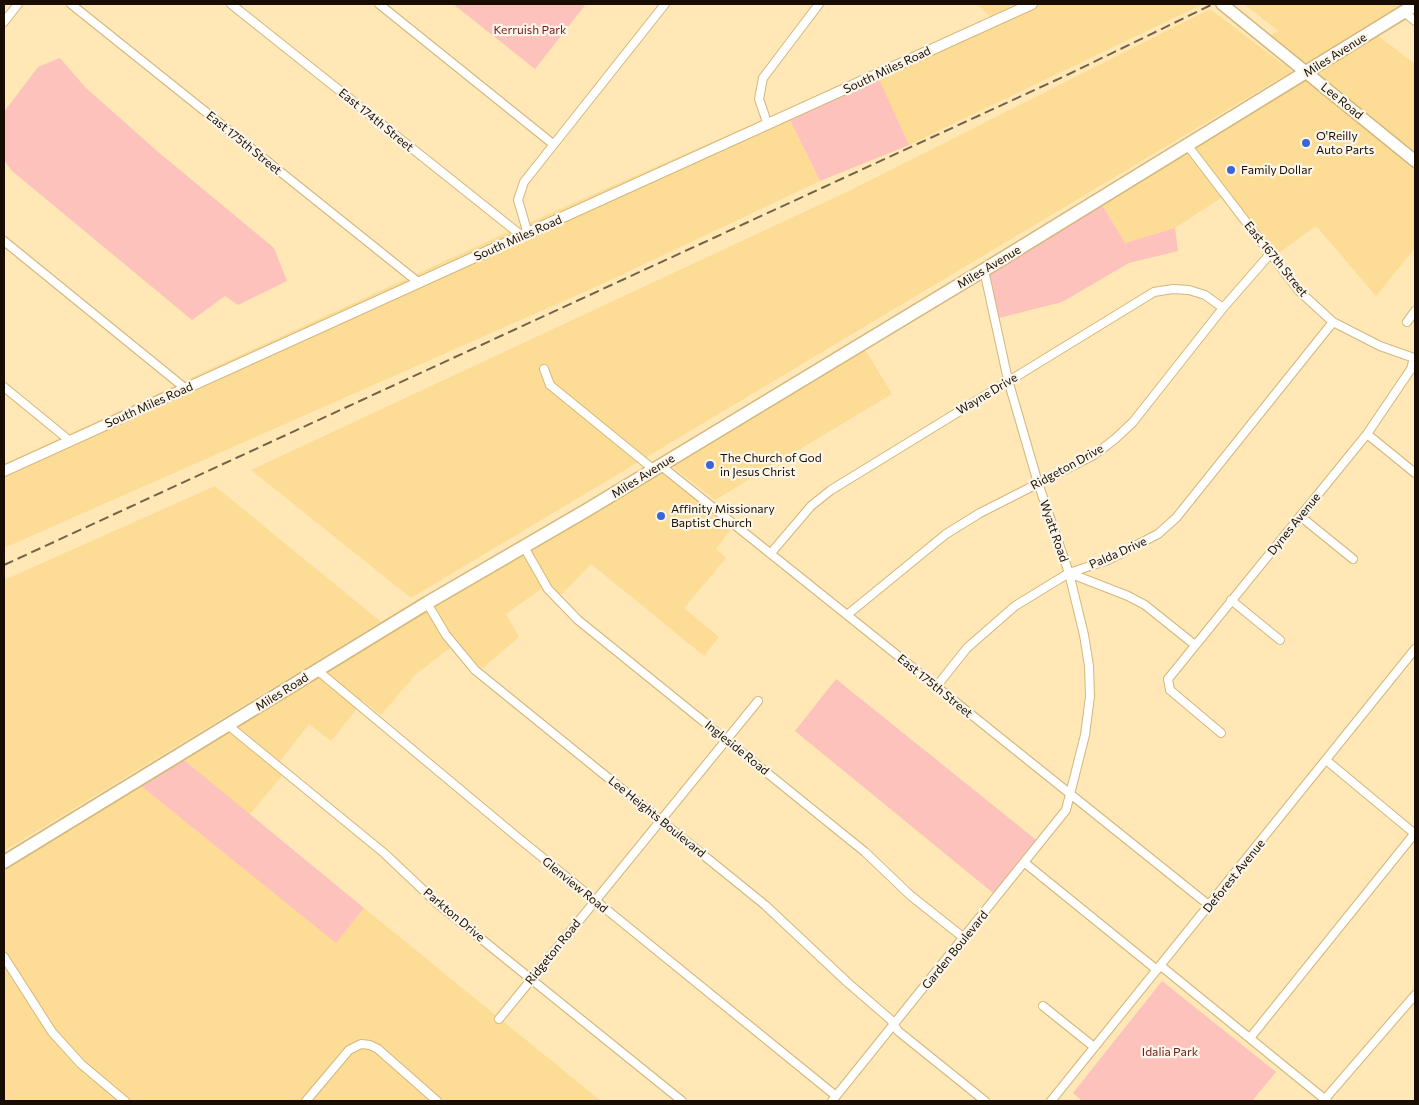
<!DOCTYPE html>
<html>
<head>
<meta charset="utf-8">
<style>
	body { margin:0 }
	#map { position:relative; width:1419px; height:1105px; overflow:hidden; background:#ffe7b6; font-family:Commissioner,sans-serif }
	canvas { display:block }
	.frame { position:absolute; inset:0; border:5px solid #180d00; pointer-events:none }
</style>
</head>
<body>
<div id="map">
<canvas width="1419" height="1105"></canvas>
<div class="frame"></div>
</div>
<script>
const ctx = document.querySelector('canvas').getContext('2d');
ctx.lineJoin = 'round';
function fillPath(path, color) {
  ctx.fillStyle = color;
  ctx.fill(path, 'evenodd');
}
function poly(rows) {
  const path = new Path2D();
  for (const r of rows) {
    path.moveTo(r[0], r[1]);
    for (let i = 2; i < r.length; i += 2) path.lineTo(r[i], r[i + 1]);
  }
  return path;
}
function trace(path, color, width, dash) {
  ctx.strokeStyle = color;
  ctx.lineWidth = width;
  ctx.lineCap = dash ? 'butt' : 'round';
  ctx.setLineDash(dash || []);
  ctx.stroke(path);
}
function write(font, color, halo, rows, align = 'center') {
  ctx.font = font + ' Commissioner,sans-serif';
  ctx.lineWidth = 4.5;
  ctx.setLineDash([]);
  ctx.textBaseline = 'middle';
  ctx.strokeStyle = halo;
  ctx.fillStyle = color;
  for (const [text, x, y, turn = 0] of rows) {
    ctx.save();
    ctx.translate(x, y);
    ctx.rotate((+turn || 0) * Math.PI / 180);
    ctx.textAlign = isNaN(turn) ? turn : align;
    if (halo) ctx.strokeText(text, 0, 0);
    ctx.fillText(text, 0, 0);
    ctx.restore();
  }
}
fillPath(poly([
	[978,4,1203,4,909,145,874,71,991,18],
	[1244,4,1406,4,1372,31,1415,64,1415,248,1376,296,1316,226,1269,260,1221,198,1175,228,1125,243,1099,200,1306,73,1265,39,1278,31],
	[1210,9,1292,71,411,598,251,470,851,190],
	[785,110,820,181,600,285,4,548,4,461,6,463,519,227],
	[863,346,892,394,715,500,670,465],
	[660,465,735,524,716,549,726,558,684,608,719,637,704,656,591,564,554,602,541,589,506,614,519,637,483,668,450,648,415,675,381,715,363,701,331,741,309,724,277,765,285,772,249,815,179,756],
	[215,486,381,622,4,851,4,580],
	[136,782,336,942,364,908,601,1101,4,1101,4,862]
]), '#fddc95');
fillPath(poly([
	[453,4,586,4,535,69],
	[60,58,85,87,157,151,274,248,287,281,238,305,225,296,192,320,12,171,4,160,4,112,38,67],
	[877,75,909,145,820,181,788,116],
	[1099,200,1125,243,1175,228,1178,251,1129,263,1062,302,995,319,984,270],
	[836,679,1040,843,998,897,795,731],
	[179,756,364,908,336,943,136,782],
	[1162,981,1276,1072,1252,1101,1082,1101,1073,1093]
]), '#fec2bc');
const minor = poly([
	[71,4,418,282],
	[231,4,522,236],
	[379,4,553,144],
	[1404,12,1415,21],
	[4,22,18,4],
	[768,125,759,99,763,78,819,4],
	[1188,146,1299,291,1333,322,1380,346,1414,358,1411,369,1367,434,1168,679,1170,690,1221,733],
	[528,234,518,200,524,182,665,4],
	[4,241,186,389],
	[1407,322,1415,311],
	[544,369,550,385,653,469],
	[4,387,70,441],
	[1367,434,1415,473],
	[660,465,1210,906],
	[1300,516,1353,559],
	[524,547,548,589,578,620,865,852,910,895,964,938],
	[771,553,811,506,831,490,1154,292,1173,289,1189,290,1205,295,1223,308],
	[1069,573,1128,596,1145,605,1195,645],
	[1231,600,1280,640],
	[427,603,446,635,475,670,765,905,847,982,891,1020,898,1031,985,1101],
	[847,615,946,534,980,513,1094,455,1115,439,1133,422,1223,308,1270,254],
	[317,670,516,836,836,1096],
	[936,687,967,648,1015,606,1069,573,1108,560,1158,534,1176,518,1333,322],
	[229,726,384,853,438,904,682,1101],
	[1326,760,1415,834],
	[1025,863,1157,970],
	[4,957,52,1032,81,1064,125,1101],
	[1161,966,1327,1101],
	[1043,1006,1094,1047],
	[499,1019,758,701],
	[1250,1038,1415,833],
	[1325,1099,1415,995],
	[306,1101,349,1050,361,1044,370,1045,378,1049,437,1101],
	[832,1101,1066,810,1085,735,1090,696,1089,666,1084,635,1069,573,1038,483,1008,380,984,270],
	[1051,1101,1415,649]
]);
const tertiary = poly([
	[4,471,1032,4]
]);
const secondary = poly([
	[1222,4,1415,161]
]);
const primary = poly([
	[4,862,427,603,587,510,984,270,1415,5]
]);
trace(minor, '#d4b77a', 10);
trace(tertiary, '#d4b77a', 12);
trace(secondary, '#d4b77a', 14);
trace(primary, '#d4b77a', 15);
trace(minor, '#fff', 8);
trace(tertiary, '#fff', 10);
trace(secondary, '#fff', 11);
trace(primary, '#fff', 12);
trace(poly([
	[4,565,1067,75,1213,4]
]), '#736348', 2, [10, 5]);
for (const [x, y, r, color] of [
	[1306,143,5,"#3b65d6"],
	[1231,170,5,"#3b65d6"],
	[710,465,5,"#3b65d6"],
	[661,516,5,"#3b65d6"]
]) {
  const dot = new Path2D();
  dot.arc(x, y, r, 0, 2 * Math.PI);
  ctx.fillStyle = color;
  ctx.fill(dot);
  trace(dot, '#fcf6ea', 2);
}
write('12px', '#70191a', '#fcf6ea', [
	["Kerruish Park",530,30],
	["Idalia Park",1170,1052]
]);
write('12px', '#180d00', '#fcf6ea', [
	["Miles Avenue",1335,55,-32],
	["South Miles Road",887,70,-25],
	["Lee Road",1342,101,39],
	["East 174th Street",376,120,39],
	["East 175th Street",244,143,39],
	["South Miles Road",518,238,-24],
	["East 167th Street",1276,259,51],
	["Miles Avenue",989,267,-31],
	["Wayne Drive",987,394,-31],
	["South Miles Road",149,405,-24],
	["Ridgeton Drive",1067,467,-29],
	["Miles Avenue",643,476,-32],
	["Dynes Avenue",1294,524,-51],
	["Wyatt Road",1054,531,71],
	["Palda Drive",1118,553,-24],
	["East 175th Street",935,686,39],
	["Miles Road",282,692,-32],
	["Ingleside Road",737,748,39],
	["Lee Heights Boulevard",657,817,39],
	["Deforest Avenue",1234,876,-51],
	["Glenview Road",575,885,39],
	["Parkton Drive",454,915,40],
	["Garden Boulevard",955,950,-51],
	["Ridgeton Road",553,952,-51]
]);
write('12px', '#180d00', '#fcf6ea', [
	["O'Reilly",1316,136],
	["Auto Parts",1316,150],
	["Family Dollar",1241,170],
	["The Church of God",720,458],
	["in Jesus Christ",720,472],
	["Affinity Missionary",671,509],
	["Baptist Church",671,523]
], 'left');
</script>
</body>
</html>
